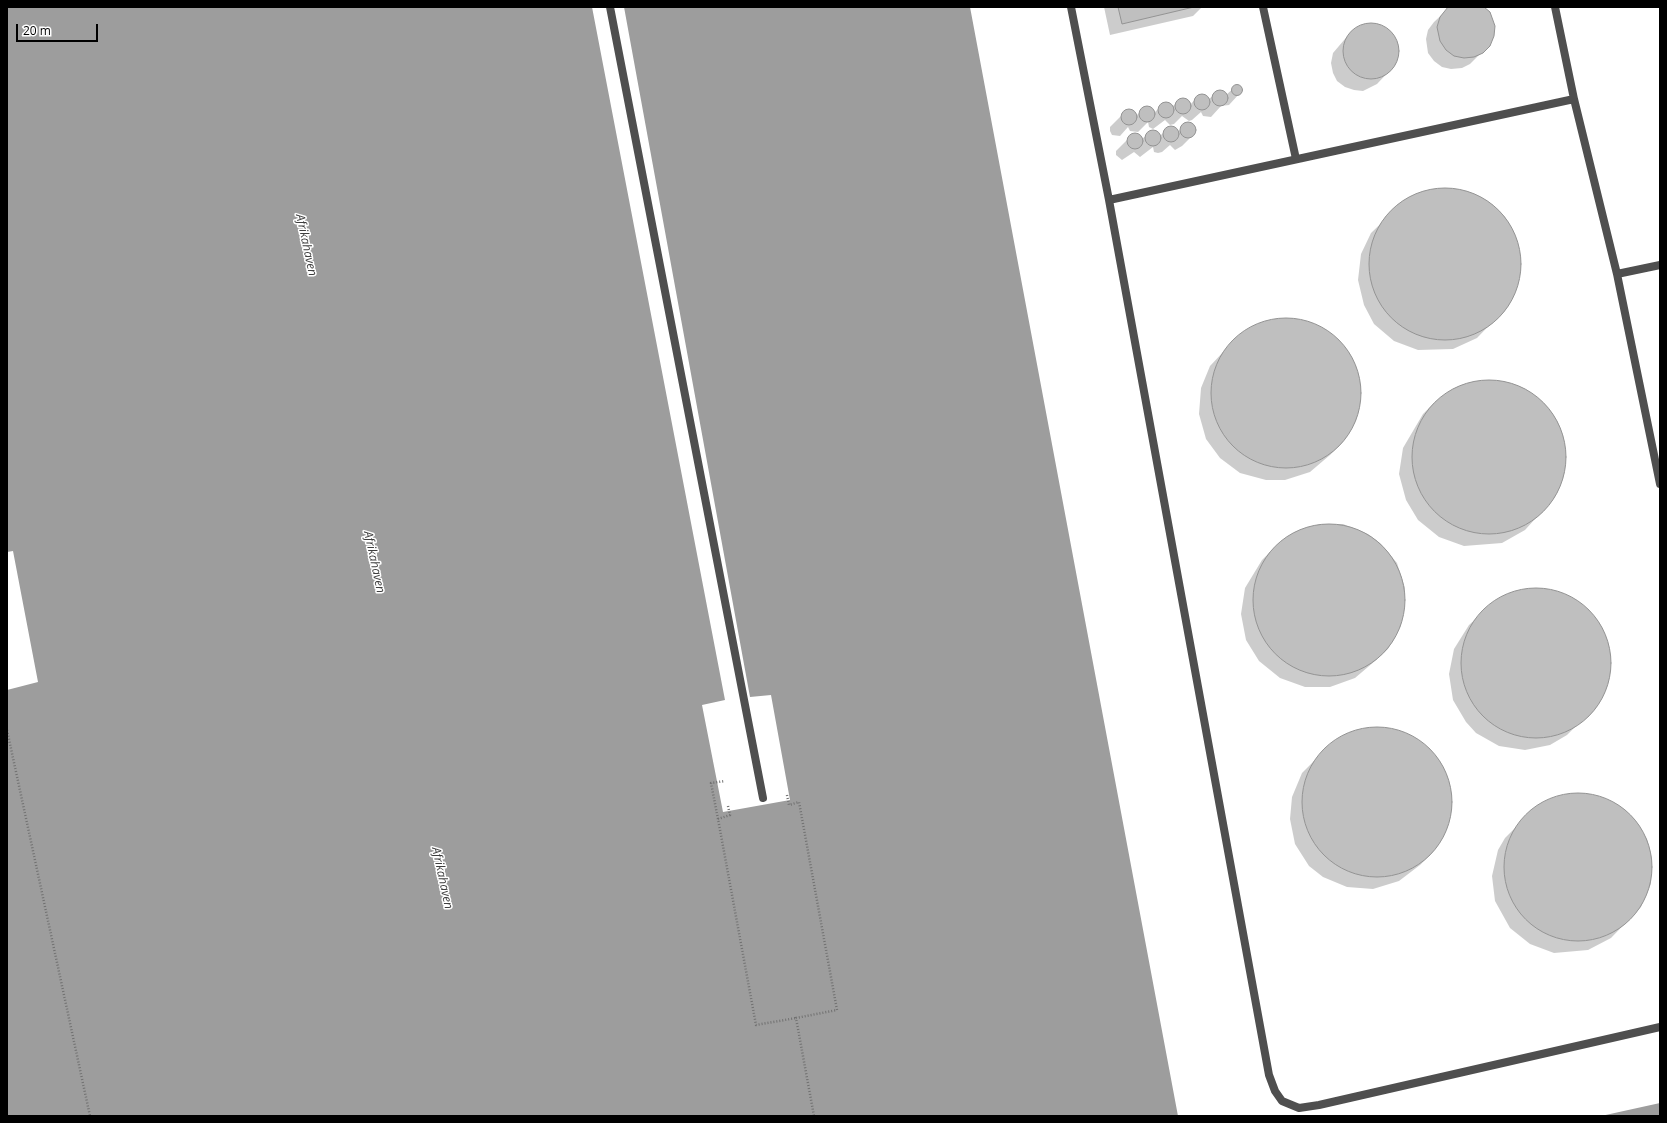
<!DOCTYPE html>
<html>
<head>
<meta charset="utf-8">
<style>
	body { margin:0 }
	#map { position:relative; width:1667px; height:1123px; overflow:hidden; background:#fff; font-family:"Open Sans",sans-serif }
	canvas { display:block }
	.frame { position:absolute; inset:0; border:8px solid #000; pointer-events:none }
	.scale { position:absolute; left:16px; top:24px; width:82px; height:18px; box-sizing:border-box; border:2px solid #000; border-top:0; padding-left:5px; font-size:12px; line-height:14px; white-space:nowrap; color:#000; -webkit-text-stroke:3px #fff; paint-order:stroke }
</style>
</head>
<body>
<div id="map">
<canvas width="1667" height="1123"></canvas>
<div class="frame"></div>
<div class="scale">20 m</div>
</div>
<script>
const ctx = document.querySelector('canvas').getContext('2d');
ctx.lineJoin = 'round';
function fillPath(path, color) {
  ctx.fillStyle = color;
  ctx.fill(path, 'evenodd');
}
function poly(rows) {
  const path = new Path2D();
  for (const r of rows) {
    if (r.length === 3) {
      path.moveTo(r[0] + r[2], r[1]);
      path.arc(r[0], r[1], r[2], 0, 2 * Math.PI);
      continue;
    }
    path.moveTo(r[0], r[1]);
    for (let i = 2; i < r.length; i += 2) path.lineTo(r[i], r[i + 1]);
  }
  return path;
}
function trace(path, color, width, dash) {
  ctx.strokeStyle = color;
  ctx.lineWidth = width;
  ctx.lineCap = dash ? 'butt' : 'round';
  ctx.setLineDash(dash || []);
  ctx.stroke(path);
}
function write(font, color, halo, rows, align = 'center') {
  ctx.font = font + ' "Open Sans",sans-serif';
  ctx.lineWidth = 3;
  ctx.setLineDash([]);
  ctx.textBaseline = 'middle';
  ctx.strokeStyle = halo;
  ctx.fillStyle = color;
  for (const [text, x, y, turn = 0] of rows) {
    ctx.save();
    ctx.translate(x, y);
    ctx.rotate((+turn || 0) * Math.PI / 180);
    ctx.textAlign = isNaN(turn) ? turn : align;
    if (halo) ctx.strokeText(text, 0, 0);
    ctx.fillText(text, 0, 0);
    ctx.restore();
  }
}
fillPath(poly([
	[7,7,592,7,725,700,702,705,723,812,790,800,771,695,750,697,624,7,970,7,1178,1116,7,1116,7,690,38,682,13,551,7,552],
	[1660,1103,1660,1116,1601,1116]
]), '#9d9d9d');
fillPath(poly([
	[1104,7,1202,7,1193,16,1110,35],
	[1450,7,1483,7,1489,45,1470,64,1462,68,1451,69,1442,67,1434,61,1428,53,1426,39,1428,30,1434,22],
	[1370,23,1380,25,1390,31,1395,38,1398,47,1396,64,1377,84,1363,91,1354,90,1345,87,1337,81,1333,73,1331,63,1333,53,1350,33,1361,26],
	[1236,86,1240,87,1240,93,1229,105,1221,106,1211,117,1203,116,1201,112,1192,120,1189,121,1182,116,1174,124,1170,125,1165,120,1153,129,1149,127,1148,122,1138,132,1130,131,1128,127,1120,136,1112,135,1110,131,1110,127,1126,111,1130,110,1135,117,1144,108,1149,107,1154,113,1163,104,1168,103,1172,107,1180,99,1185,99,1190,105,1198,96,1203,96,1208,100,1217,92,1221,91,1226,95],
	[1185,124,1190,124,1194,126,1194,134,1182,146,1175,150,1170,145,1162,152,1158,153,1154,152,1153,147,1140,157,1134,152,1122,160,1116,155,1116,151,1132,135,1136,135,1141,140,1150,132,1154,131,1159,137,1168,128,1173,127,1178,132],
	[1445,189,1471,193,1494,207,1505,217,1517,240,1521,266,1518,283,1507,307,1477,338,1453,349,1418,350,1394,341,1374,324,1364,305,1358,280,1361,254,1371,233,1402,203,1426,191],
	[1284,319,1310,322,1333,335,1342,344,1356,366,1361,392,1356,421,1342,443,1330,455,1310,472,1285,480,1266,480,1240,473,1220,458,1206,439,1199,414,1201,388,1210,366,1240,334,1263,322],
	[1477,381,1504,382,1529,392,1551,412,1563,436,1565,462,1555,497,1525,530,1502,543,1464,546,1439,537,1418,520,1406,500,1399,474,1403,448,1423,414,1435,402,1457,388],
	[1320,524,1343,524,1368,534,1380,543,1397,563,1405,588,1401,626,1388,649,1375,661,1355,678,1330,687,1305,687,1280,678,1259,661,1246,640,1241,614,1245,588,1262,560,1274,548,1295,532],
	[1527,590,1544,590,1569,597,1590,612,1604,634,1610,655,1608,681,1598,704,1567,735,1550,745,1525,750,1499,746,1476,733,1466,722,1453,700,1449,674,1454,649,1469,625,1482,613,1502,597],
	[1371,728,1397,730,1412,736,1432,752,1446,774,1452,806,1446,831,1432,853,1420,865,1399,881,1373,889,1347,887,1323,877,1309,866,1295,844,1290,819,1292,797,1302,773,1333,742,1346,734],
	[1585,794,1612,802,1633,818,1647,839,1652,858,1651,884,1641,907,1611,938,1588,950,1554,953,1530,944,1510,928,1495,901,1492,876,1498,850,1505,838,1536,807,1559,796]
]), '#0003');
const building = poly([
	[1118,7,1194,7,1122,24,1118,7],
	[1448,7,1484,7,1490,12,1495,26,1494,36,1490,46,1483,53,1474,57,1464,58,1454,56,1446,50,1440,41,1437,27,1440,17,1448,7],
	[1371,51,28],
	[1237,90,5.5],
	[1220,98,8],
	[1202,102,8],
	[1183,106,8],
	[1166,110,8],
	[1147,114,8],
	[1129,117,8],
	[1188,130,8],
	[1171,134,8],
	[1153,138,8],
	[1135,141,8],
	[1445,264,76],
	[1286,393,75],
	[1489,457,77],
	[1329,600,76],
	[1536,663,75],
	[1377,802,75],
	[1578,867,74]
]);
fillPath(building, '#bfbfbf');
trace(building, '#939393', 1);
trace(poly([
	[7,730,90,1116],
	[787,795,789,805,799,802,837,1010,796,1018,814,1116],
	[728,806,730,815,718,819,756,1025,796,1018],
	[718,819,711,783,725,781]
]), '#717171', 2.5, [1, 2]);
trace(poly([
	[610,7,763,798],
	[1071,7,1109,200,1269,1075,1275,1091,1282,1101,1299,1108,1319,1105,1660,1027],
	[1263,7,1296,159],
	[1555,7,1574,99,1617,274,1660,484],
	[1109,200,1574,99],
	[1617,274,1660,265]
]), '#4f4f4f', 8);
write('italic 12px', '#3e3e3e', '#fff', [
	["Afrikahaven",306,245,78],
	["Afrikahaven",374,562,78],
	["Afrikahaven",442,878,78]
]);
</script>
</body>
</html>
